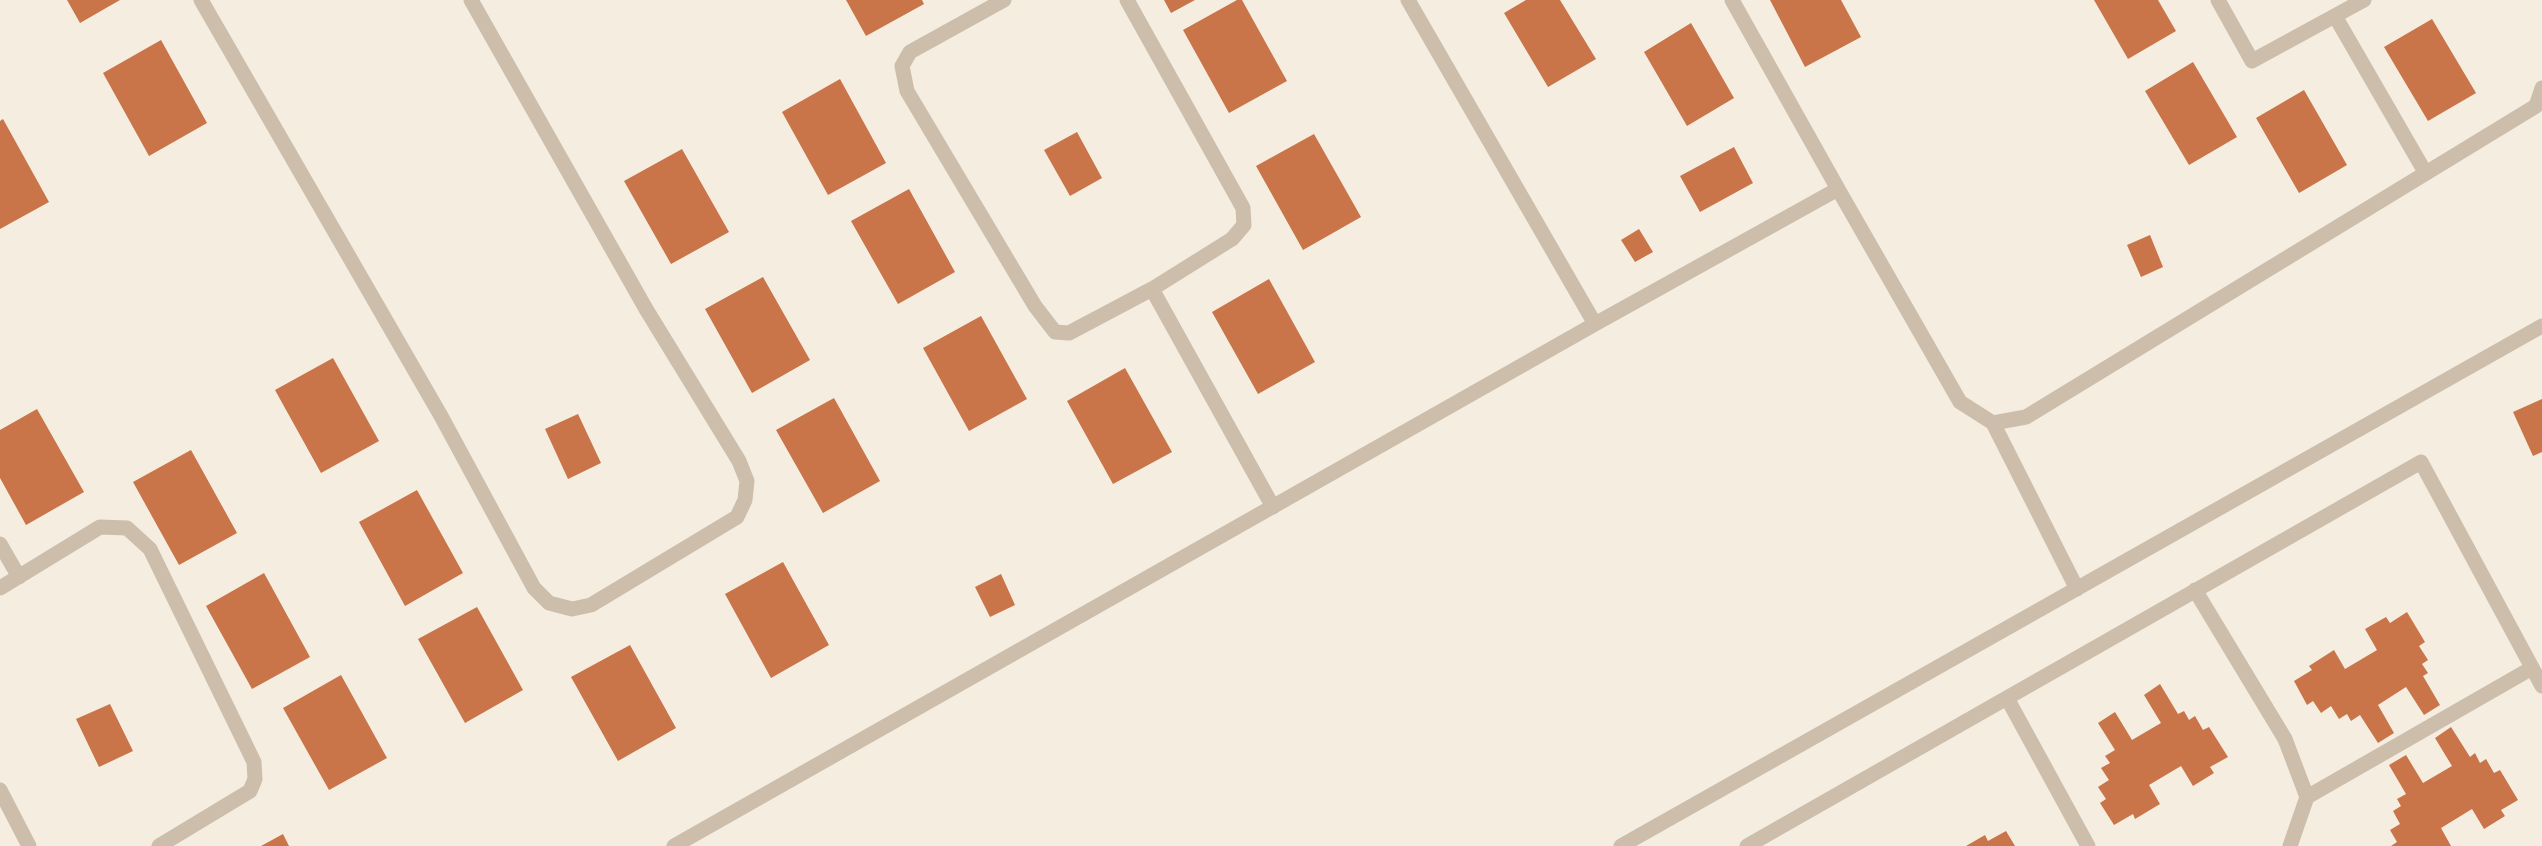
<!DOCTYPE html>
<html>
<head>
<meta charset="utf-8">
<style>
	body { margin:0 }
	canvas { display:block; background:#f4ede0 }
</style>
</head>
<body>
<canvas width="2542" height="846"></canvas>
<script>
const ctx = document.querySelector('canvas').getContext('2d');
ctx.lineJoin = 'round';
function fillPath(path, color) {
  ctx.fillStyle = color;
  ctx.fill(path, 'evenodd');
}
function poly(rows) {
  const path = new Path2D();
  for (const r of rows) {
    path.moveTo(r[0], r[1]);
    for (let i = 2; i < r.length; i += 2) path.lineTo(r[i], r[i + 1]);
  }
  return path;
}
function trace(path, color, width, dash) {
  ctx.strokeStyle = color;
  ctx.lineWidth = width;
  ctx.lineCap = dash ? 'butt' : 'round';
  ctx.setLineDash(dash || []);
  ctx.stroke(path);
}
fillPath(poly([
	[67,0,120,0,80,23],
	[846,0,922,0,924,4,866,36],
	[1164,0,1195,0,1171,13],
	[1237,0,1242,0,1287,81,1229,113,1183,30],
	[1526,0,1560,0,1596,59,1548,87,1504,13],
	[1770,0,1841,0,1861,37,1805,67],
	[2094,0,2158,0,2176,31,2128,59],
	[2432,19,2476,93,2428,121,2384,47],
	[1691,23,1734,98,1687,126,1644,52],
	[161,40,207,123,149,156,103,73],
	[2193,62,2237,137,2189,165,2145,91],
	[840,79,886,163,828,195,782,112],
	[2304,90,2347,165,2299,193,2256,118],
	[3,119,49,202,0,229,0,121],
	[1077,132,1102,178,1070,196,1044,150],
	[1314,134,1361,217,1303,250,1256,166],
	[1734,147,1753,183,1700,212,1680,176],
	[682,149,729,232,671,264,624,181],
	[909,189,955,272,898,304,851,221],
	[1639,229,1653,252,1635,262,1621,240],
	[2150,235,2163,267,2141,277,2127,245],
	[763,277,810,360,752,393,705,309],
	[1269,279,1315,362,1258,394,1212,312],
	[981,316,1027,399,969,431,923,348],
	[333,358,379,441,321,473,275,390],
	[1125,368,1172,452,1113,484,1067,401],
	[834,398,880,481,823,513,776,430],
	[2542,399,2542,452,2533,456,2513,412],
	[37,409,84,492,26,525,0,478,0,430],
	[578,414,601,463,568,479,545,429],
	[191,450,237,533,179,565,133,482],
	[417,490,463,573,405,606,359,522],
	[783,562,829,645,771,678,725,594],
	[264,573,310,657,252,689,206,606],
	[1001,574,1015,605,990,617,975,587],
	[477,607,523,690,465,723,418,639],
	[2407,612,2425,642,2419,646,2428,660,2422,664,2428,673,2423,676,2440,705,2424,715,2406,687,2378,705,2394,733,2378,743,2360,715,2351,721,2347,714,2339,719,2331,706,2321,713,2313,701,2307,705,2294,681,2312,670,2309,666,2334,650,2345,669,2377,650,2365,629,2386,617,2390,623],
	[630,645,676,728,618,761,571,677],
	[341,675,387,758,329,790,283,708],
	[2160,684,2178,714,2184,711,2189,720,2195,716,2203,730,2209,727,2228,757,2210,767,2214,773,2193,786,2181,766,2149,785,2160,804,2135,819,2133,814,2114,825,2100,803,2106,799,2098,787,2109,780,2101,768,2110,763,2105,756,2115,750,2098,723,2115,712,2132,740,2161,723,2144,695],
	[110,704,133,751,99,767,76,719],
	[2451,727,2470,757,2475,753,2480,763,2486,759,2494,773,2500,770,2518,800,2501,810,2505,816,2484,829,2472,809,2441,828,2451,846,2391,846,2397,842,2390,830,2400,824,2393,811,2401,806,2397,799,2406,794,2389,765,2406,755,2423,783,2452,766,2435,738],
	[2006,831,2015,846,1966,846,1985,835,1988,841],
	[283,834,289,846,261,846]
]), '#c97449');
trace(poly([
	[201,0,441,416,534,588,549,603,572,609,591,605,737,517,745,500,747,481,739,461,646,309,471,0],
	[1004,0,910,52,902,66,907,91,1035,306,1055,332,1069,333,1152,289,1232,239,1244,225,1243,208,1127,0],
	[1408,0,1595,324],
	[1732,0,1838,189],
	[2218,0,2252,61,2364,0],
	[2335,16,2425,172],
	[1152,289,1273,507],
	[1993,423,2077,589],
	[0,544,19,577],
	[0,588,100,527,127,528,150,549,254,762,255,779,250,791,159,846],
	[2195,590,2285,739,2307,797,2290,846],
	[2007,698,2088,846],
	[0,790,29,846],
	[2307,797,2532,668],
	[674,846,1595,324,1838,189,1960,402,1993,423,2026,417,2536,106,2542,88],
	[1621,846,2542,326],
	[1747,846,2421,462,2542,686]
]), '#cdbeab', 15);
</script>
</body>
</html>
